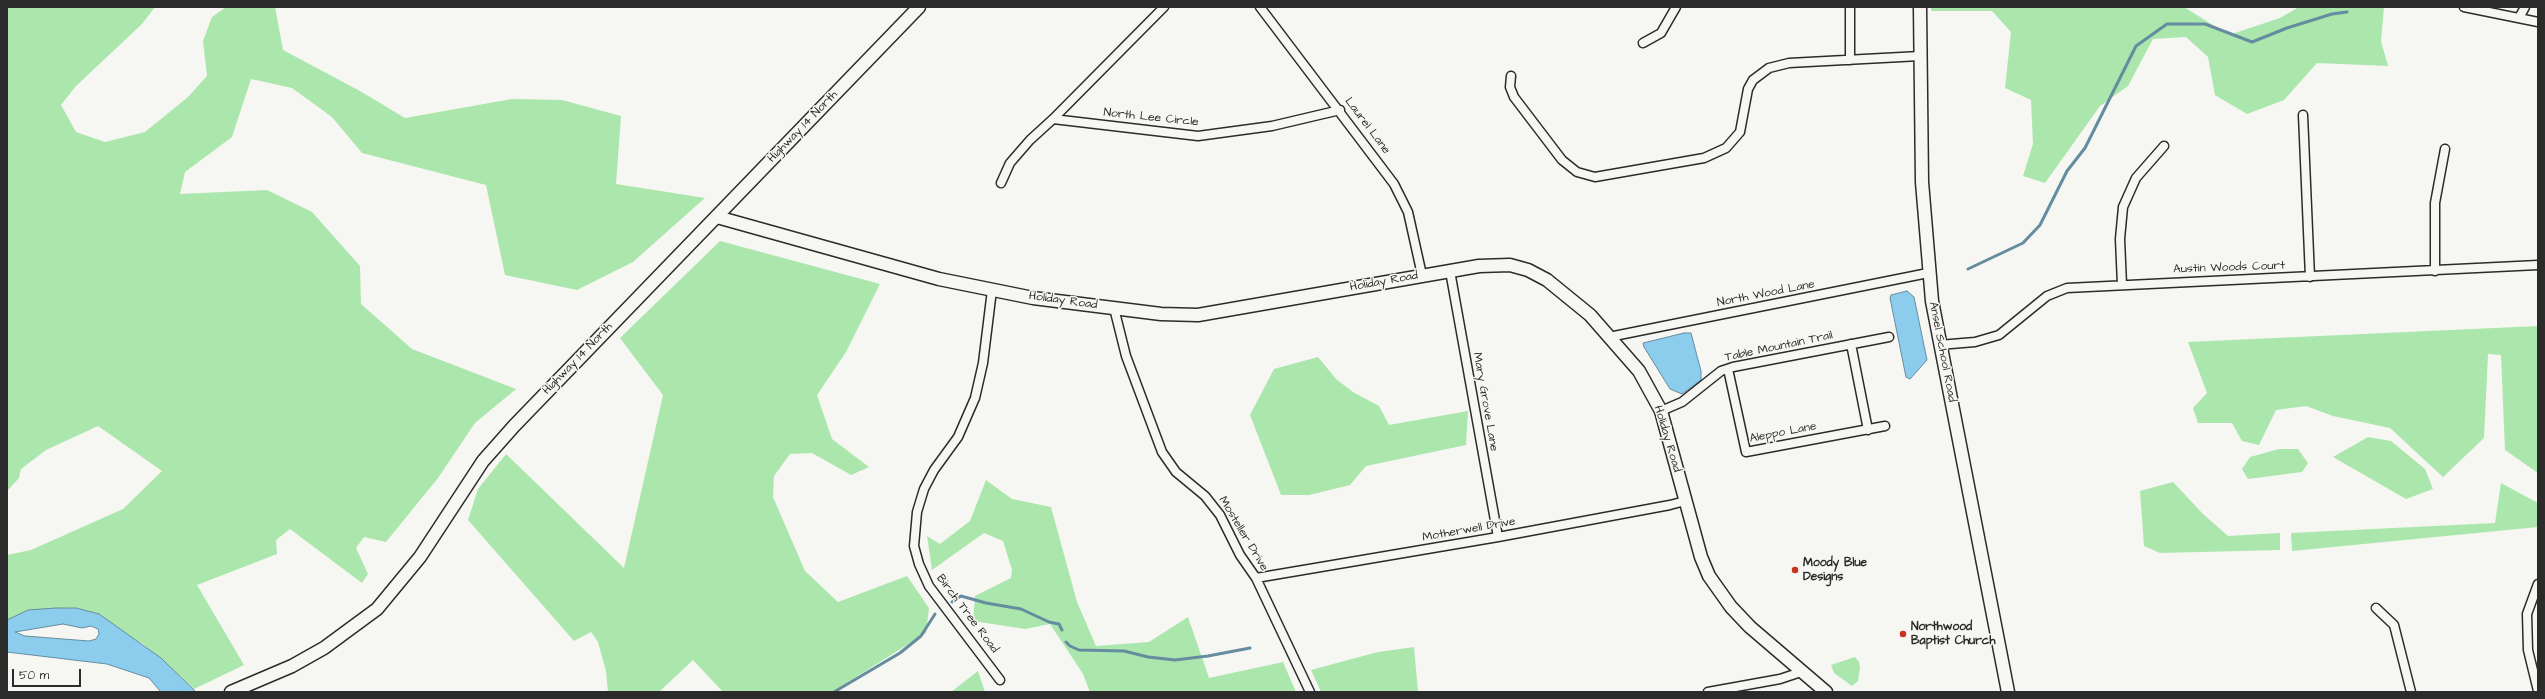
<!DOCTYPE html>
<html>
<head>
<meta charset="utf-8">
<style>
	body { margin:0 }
	#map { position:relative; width:2545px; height:699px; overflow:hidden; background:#f6f6f2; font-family:"Architects Daughter",sans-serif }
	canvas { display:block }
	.frame { position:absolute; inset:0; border:8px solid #2b2b2b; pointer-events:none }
	.scale { position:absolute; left:12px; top:669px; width:69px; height:18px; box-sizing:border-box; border:2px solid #2b2b2b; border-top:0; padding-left:5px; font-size:12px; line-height:14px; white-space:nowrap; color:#2b2b2b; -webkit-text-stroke:3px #f6f6f2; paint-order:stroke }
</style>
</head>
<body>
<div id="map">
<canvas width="2545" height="699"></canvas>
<div class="frame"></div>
<div class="scale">50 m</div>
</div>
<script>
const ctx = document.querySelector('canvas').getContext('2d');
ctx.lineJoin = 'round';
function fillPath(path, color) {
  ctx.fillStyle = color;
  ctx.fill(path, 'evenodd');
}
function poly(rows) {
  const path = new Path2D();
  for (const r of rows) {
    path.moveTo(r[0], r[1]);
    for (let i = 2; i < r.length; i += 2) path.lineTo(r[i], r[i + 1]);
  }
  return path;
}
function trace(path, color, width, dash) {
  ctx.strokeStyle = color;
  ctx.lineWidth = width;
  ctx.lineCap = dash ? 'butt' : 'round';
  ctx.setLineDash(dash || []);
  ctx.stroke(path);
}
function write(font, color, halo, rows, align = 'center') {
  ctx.font = font + ' "Architects Daughter",sans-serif';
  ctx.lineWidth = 3;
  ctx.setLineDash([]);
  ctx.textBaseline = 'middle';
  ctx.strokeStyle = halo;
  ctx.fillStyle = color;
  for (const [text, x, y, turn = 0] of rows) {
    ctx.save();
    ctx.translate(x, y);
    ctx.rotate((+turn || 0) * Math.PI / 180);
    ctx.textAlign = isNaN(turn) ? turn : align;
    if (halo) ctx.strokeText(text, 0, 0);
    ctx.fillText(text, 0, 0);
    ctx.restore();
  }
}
fillPath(poly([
	[7,7,155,7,142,24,76,86,61,105,76,132,105,142,145,132,188,97,207,76,203,41,212,17,226,7,275,7,283,50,360,91,405,118,512,99,562,100,621,116,616,184,705,198,633,262,577,290,505,275,486,185,362,153,332,117,292,88,251,79,232,137,185,172,180,194,267,190,312,212,360,266,361,304,412,349,516,389,475,423,438,478,386,542,364,537,356,548,368,574,362,583,290,529,276,540,277,554,197,585,244,665,194,689,143,644,77,608,28,610,7,620,7,555,31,550,123,509,162,471,98,426,46,450,21,469,19,478,7,491],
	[1931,7,2184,7,2229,35,2280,18,2299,7,2384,7,2381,41,2388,66,2317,63,2284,100,2247,114,2215,95,2208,57,2186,37,2153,39,2128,86,2100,106,2045,183,2023,176,2033,144,2031,100,2005,88,2011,32,1992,11,1931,11],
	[720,241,880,284,846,352,817,395,832,439,869,467,851,475,812,453,790,454,774,476,773,497,805,571,838,602,907,576,929,608,926,633,832,692,723,692,693,660,659,692,608,692,606,671,598,642,591,632,574,641,468,520,478,489,506,454,624,568,663,395,620,338],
	[2538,326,2538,473,2505,450,2501,355,2488,354,2484,438,2443,477,2390,428,2333,416,2306,406,2276,410,2259,445,2242,441,2232,423,2198,423,2193,408,2207,393,2188,342],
	[1318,357,1336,379,1353,392,1379,406,1389,425,1468,411,1466,445,1366,466,1350,485,1309,495,1281,495,1250,415,1274,369],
	[2368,437,2391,441,2425,469,2433,489,2406,499,2333,457],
	[2279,449,2298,449,2308,463,2302,472,2248,479,2242,469,2250,457],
	[986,480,1012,499,1051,507,1077,602,1096,646,1149,642,1188,617,1209,678,1283,662,1296,692,1090,692,1083,674,1050,624,1025,629,973,621,975,596,1011,578,1012,570,1003,541,984,533,932,570,927,536,940,544,970,521],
	[2173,482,2203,514,2228,536,2280,533,2280,550,2160,553,2144,546,2140,491],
	[2501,483,2538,503,2538,527,2292,551,2291,533,2495,523],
	[1414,647,1418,692,1321,692,1311,670,1378,652],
	[1855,657,1859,662,1860,667,1858,681,1852,686,1834,673,1831,665],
	[978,671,985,692,951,692]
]), '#abe7ad');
const water = poly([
	[1907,291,1914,297,1927,360,1910,379,1906,377,1890,298,1891,295,1907,291],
	[1684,333,1691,333,1701,371,1701,380,1682,394,1670,389,1644,347,1643,343,1684,333],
	[56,608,76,608,99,614,161,658,196,692,161,692,149,678,107,664,7,652,7,620,28,610,56,608],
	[63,624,82,628,91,626,98,629,99,634,96,639,89,641,25,636,15,632,63,624]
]);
fillPath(water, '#8ccded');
trace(water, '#658c9f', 1);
trace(poly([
	[1968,269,2023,243,2040,225,2067,171,2085,148,2136,46,2167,24,2205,24,2252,42,2287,28,2332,14,2347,12],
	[952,602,961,596,986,603,1021,609,1049,622,1059,624,1062,630],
	[1066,642,1070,646,1079,650,1124,651,1148,657,1175,660,1208,656,1250,648],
	[834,692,900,653,921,636,935,614]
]), '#658c9f', 3);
const street = poly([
	[1260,7,1394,184,1408,212,1422,275],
	[1850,7,1850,60],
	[2464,7,2538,22],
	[2519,18,2525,7],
	[1643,43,1661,33,1676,7],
	[1511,76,1510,87,1514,97,1562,160,1577,172,1595,177,1704,158,1726,148,1740,132,1748,89,1753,80,1769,68,1789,63,1920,56],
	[2303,115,2310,277],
	[1053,119,1164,7],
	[1001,183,1010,163,1030,140,1053,119,1198,136,1272,126,1340,110],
	[1450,271,1498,537],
	[2435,271,2435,203,2445,149],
	[2122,285,2120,239,2123,207,2136,178,2164,146],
	[992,290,983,363,975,398,958,437,934,470,924,489,917,512,914,546,919,564,929,586,1000,680],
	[1114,308,1126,356,1162,452,1176,472,1205,496,1220,515,1240,555,1256,578,1310,692],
	[1609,337,1928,273],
	[1851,344,1868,430],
	[1939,345,1975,342,1999,335,2047,296,2067,288,2538,265],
	[1728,369,1746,452,1885,426],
	[1661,411,1682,402,1721,371,1733,367,1889,337],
	[1256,578,1498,537,1670,505,1685,501],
	[2538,584,2527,614,2528,650,2538,691],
	[2376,608,2394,625,2411,692],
	[1708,692,1780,679,1801,672]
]);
const secondary = poly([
	[1920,7,1922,182,1932,301,2008,692],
	[717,217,939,279,1033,298,1161,314,1198,315,1479,266,1510,265,1528,270,1547,280,1590,315,1639,371,1661,411,1701,557,1709,576,1731,607,1750,627,1826,692],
	[231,692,292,666,324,648,377,609,420,557,483,461,514,426,919,7]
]);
trace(street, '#2b2b2b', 11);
trace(secondary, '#2b2b2b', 15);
trace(street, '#f6f6f2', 8);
trace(secondary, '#f6f6f2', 12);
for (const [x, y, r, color] of [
	[1795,570,4,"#c8321e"],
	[1903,634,4,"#c8321e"]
]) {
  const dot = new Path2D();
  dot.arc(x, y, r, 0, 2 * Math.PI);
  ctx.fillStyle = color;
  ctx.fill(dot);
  trace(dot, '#f6f6f2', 1.5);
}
write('12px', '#2b2b2b', '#f6f6f2', [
	["North Lee Circle",1151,118,6],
	["Laurel Lane",1367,126,53],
	["Highway 14 North",803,127,-46],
	["Austin Woods Court",2229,268,-2],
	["Holiday Road",1384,282,-10],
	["North Wood Lane",1766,294,-11],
	["Holiday Road",1063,301,8],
	["Table Mountain Trail",1779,347,-12],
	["Ansel School Road",1942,352,79],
	["Highway 14 North",578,359,-46],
	["Mary Grove Lane",1485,402,80],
	["Aleppo Lane",1783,433,-11],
	["Holiday Road",1667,439,73],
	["Motherwell Drive",1469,530,-10],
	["Mosteller Drive",1243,534,59],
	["Birch Tree Road",967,614,53]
]);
write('bold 12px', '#2b2b2b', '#f6f6f2', [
	["Moody Blue",1803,563],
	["Designs",1803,577],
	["Northwood",1911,627],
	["Baptist Church",1911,641]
], 'left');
</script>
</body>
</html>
